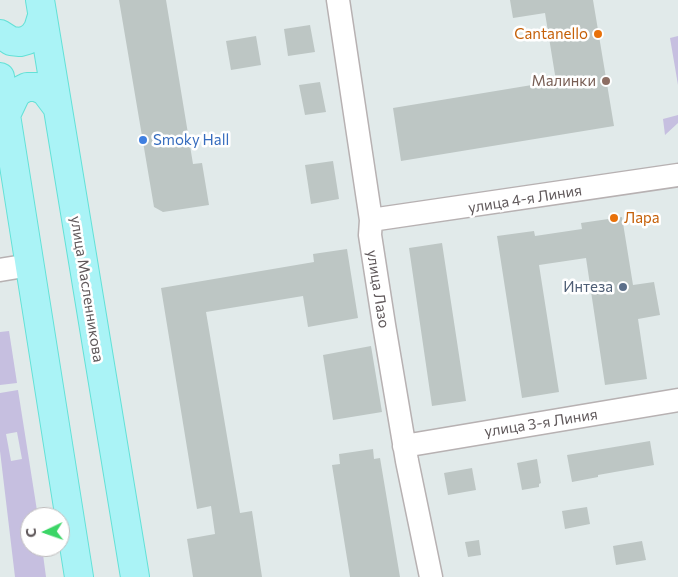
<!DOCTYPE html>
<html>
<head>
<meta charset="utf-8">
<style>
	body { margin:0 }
	#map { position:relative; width:678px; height:577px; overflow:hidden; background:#e1eaea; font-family:Commissioner,sans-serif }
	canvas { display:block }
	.north { position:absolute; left:20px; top:507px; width:50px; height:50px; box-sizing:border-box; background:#fff; border:1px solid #bfbdbd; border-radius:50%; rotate:267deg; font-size:14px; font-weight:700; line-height:20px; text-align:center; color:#60595b }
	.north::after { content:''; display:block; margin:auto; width:18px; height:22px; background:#3bd566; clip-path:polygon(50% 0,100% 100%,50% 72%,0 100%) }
</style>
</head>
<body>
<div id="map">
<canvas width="678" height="577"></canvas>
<div class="north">С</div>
</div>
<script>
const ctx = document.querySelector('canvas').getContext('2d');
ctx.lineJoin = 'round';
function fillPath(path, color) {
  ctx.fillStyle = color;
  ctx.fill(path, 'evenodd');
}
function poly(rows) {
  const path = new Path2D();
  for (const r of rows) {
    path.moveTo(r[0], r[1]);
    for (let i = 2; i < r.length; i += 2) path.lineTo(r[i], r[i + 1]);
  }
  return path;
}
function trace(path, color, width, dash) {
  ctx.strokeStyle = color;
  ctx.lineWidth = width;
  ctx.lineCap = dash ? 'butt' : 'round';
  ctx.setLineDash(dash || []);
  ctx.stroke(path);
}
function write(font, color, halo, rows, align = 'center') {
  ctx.font = font + ' Commissioner,sans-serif';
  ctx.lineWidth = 5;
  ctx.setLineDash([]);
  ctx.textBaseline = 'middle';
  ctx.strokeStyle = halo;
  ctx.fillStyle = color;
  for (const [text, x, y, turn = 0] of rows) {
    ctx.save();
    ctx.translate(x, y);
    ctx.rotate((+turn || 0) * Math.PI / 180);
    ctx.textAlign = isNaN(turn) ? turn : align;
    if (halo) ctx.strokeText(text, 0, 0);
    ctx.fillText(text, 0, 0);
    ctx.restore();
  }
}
fillPath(poly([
	[678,36,678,85,670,38],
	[678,115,678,123,665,135,663,119],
	[9,331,17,383,0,385,0,332],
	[18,390,38,517,30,517,30,547,42,547,46,577,15,577,0,451,0,393],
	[17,432,22,459,11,461,6,434]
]), '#c6bfe0');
fillPath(poly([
	[119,0,166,0,193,164,202,163,209,205,163,212,154,207],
	[510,0,593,0,614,126,401,161,393,108,556,81,545,13,513,18],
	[310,25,315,52,288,56,284,29],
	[256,36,261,65,231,70,226,41],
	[320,82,326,112,305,115,299,85],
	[333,161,339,199,311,204,305,165],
	[622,217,633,285,654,282,660,315,638,319,647,379,605,385,586,258,539,265,559,392,522,398,497,236,534,231,535,236,582,229,581,223],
	[442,243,466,401,432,406,409,248],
	[347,249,358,318,308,327,303,296,206,312,240,513,252,511,262,577,193,577,187,539,215,534,211,506,197,509,161,288,314,262,313,254],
	[371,346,382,412,333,420,323,355],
	[650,441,654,465,598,475,598,477,572,482,567,455],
	[373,449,374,459,380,458,400,577,350,577,332,465,340,464,339,454],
	[537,459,541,483,539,484,539,487,522,490,517,463],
	[472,468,476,490,448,495,444,473],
	[587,507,590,524,565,529,562,511],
	[479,540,481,555,468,557,465,542],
	[642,541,646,560,616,565,613,546]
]), '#bdc6c4');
const minor = poly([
	[338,0,371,220,370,235,384,325,407,461,431,577],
	[371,220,678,175],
	[0,270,30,265],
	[404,446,678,400]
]);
const major = poly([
	[40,0,135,577],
	[0,34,11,41,20,42,27,40,33,36,38,29,42,16],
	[0,77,79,577],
	[6,115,15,96,19,91,27,87,36,87,45,91,57,107]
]);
trace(minor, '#b7b1b2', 25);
trace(major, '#63e1d7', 30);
trace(minor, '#fff', 22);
trace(major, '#aaf3f6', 28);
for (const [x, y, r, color] of [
	[598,34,5,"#e8710a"],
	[606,81,5,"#8d6e63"],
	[143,140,5,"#3f7fe0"],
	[614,218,5,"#e8710a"],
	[623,287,5,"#5c6f8a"]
]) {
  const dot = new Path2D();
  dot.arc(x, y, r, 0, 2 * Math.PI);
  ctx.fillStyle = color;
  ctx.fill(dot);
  trace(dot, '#fff', 2);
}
write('15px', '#c56008', '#fff', [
	["Cantanello",588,34],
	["Лара",624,218,"left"]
], 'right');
write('15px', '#785e54', '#fff', [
	["Малинки",596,81]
], 'right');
write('15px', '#366cbe', '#fff', [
	["Smoky Hall",153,140]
], 'left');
write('15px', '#60595b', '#fff', [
	["улица 4-я Линия",525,199,-9],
	["улица Масленникова",87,289,81],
	["улица Лазо",378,289,81],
	["улица 3-я Линия",541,423,-9]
]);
write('15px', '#4e5e75', '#fff', [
	["Интеза",613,287]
], 'right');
</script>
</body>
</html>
